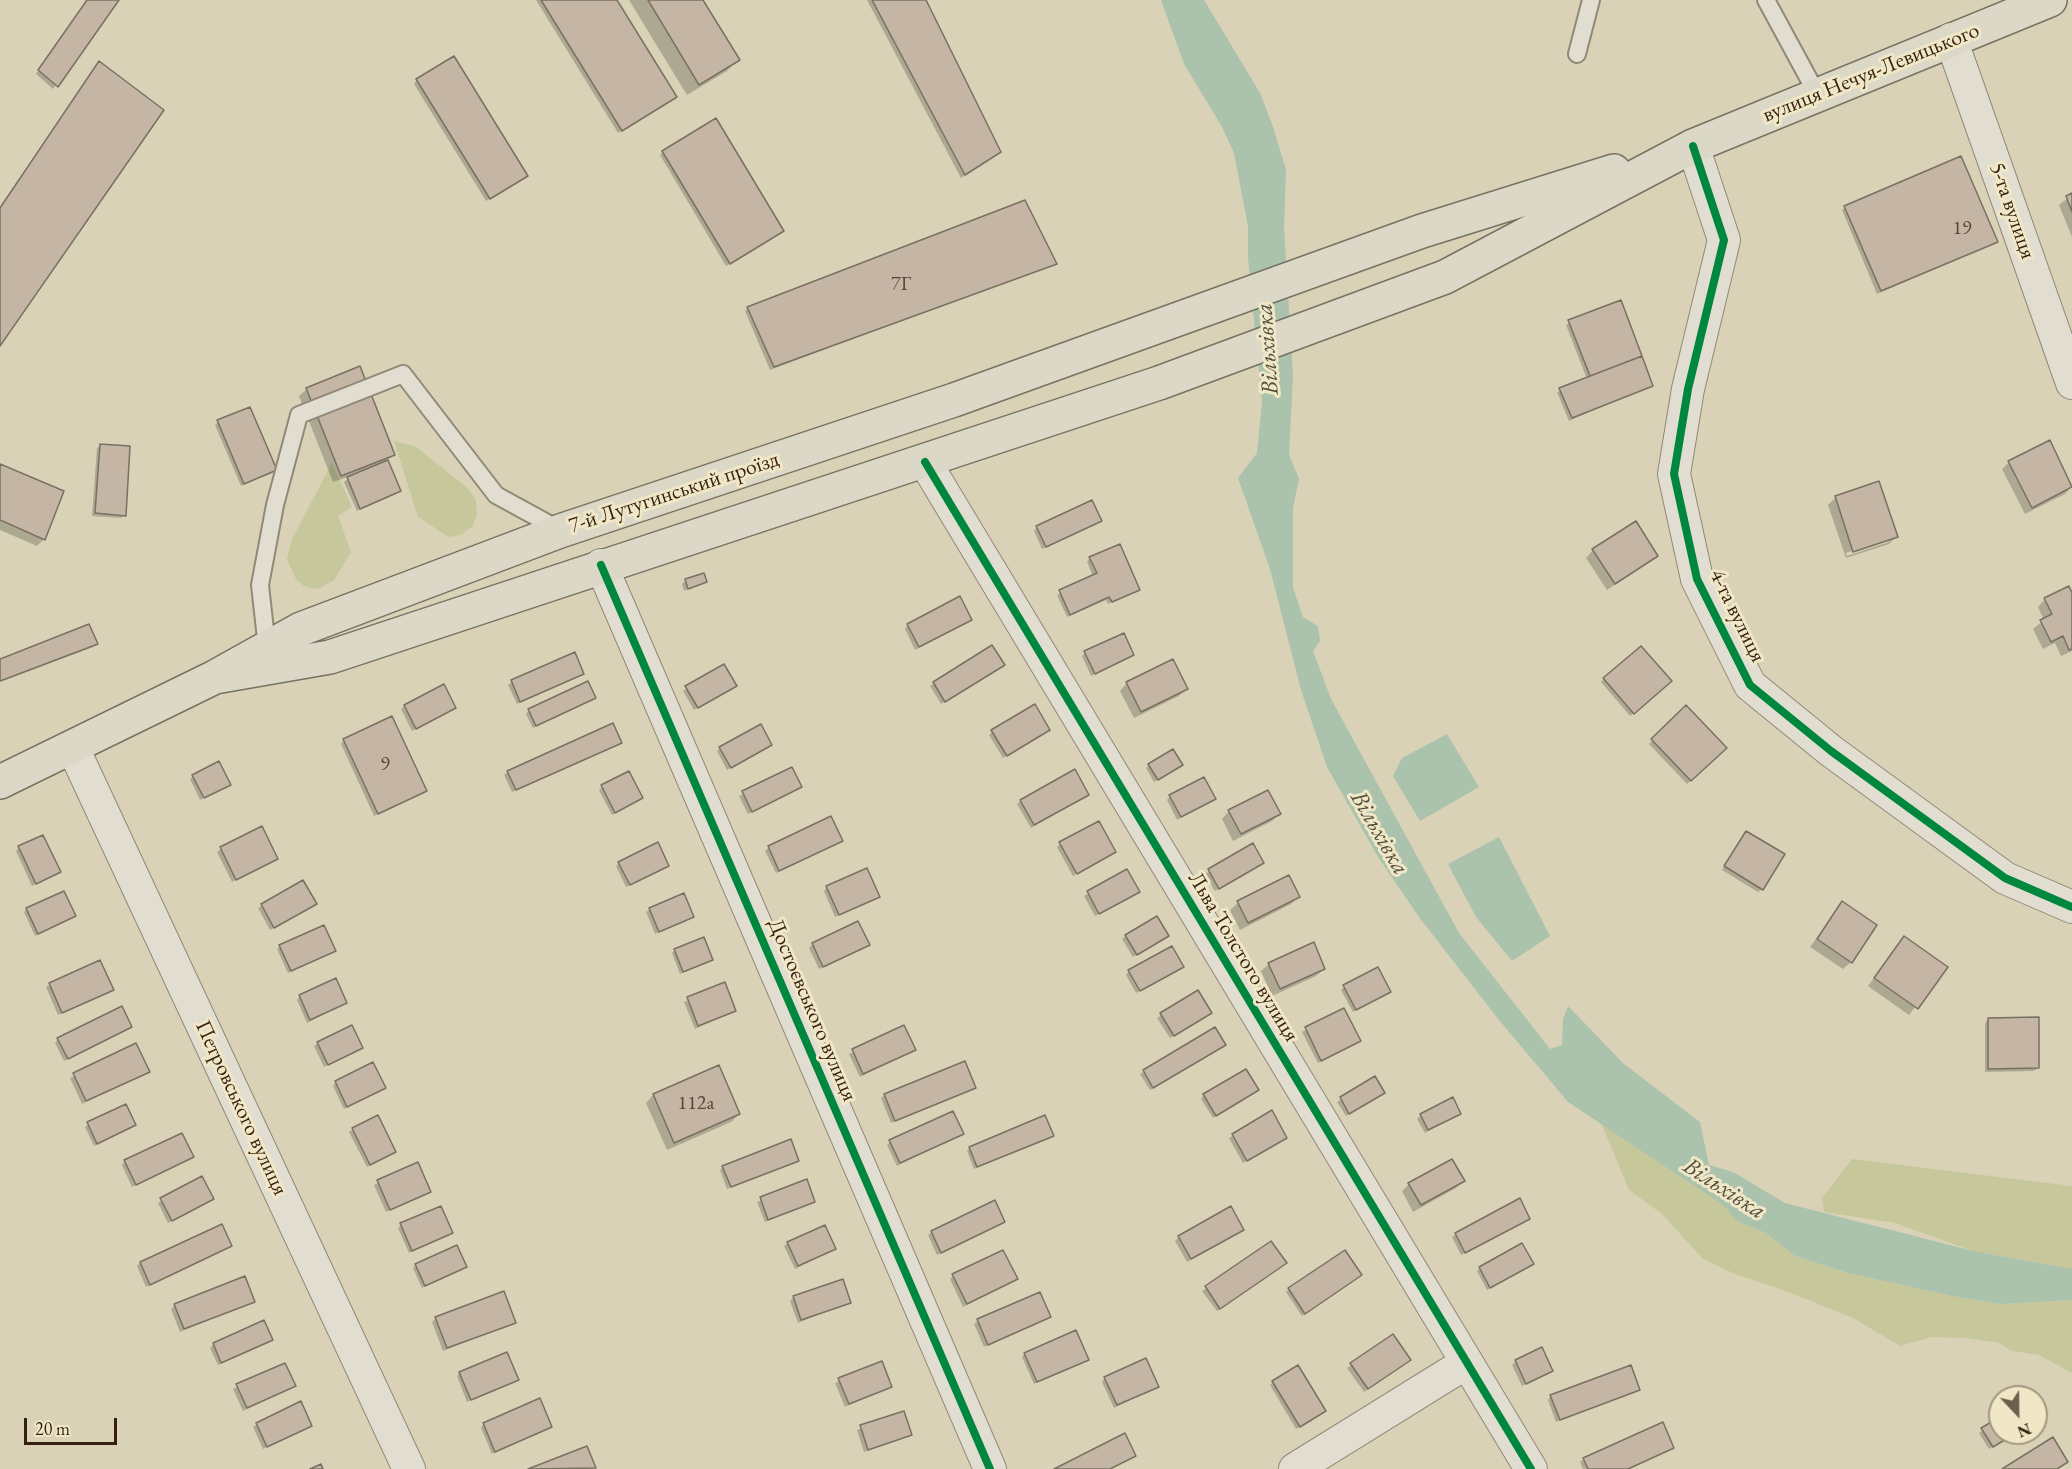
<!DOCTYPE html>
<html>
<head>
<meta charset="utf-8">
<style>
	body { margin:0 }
	#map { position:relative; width:2072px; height:1469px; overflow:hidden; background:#d9d2b6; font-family:"EB Garamond",serif }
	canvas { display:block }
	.north { position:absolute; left:1988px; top:1385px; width:60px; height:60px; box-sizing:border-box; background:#f0e7c6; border:2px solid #a5977e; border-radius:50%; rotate:158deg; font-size:16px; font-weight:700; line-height:24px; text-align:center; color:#351f11 }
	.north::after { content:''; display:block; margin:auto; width:21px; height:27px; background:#6e5e4b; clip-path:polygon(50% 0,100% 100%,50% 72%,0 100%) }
	.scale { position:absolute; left:24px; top:1418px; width:93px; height:27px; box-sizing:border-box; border:3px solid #351f11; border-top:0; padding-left:8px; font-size:18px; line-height:21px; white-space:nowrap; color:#351f11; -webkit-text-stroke:4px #f0e7c6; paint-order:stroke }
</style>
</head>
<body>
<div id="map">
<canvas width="2072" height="1469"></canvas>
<div class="north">N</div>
<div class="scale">20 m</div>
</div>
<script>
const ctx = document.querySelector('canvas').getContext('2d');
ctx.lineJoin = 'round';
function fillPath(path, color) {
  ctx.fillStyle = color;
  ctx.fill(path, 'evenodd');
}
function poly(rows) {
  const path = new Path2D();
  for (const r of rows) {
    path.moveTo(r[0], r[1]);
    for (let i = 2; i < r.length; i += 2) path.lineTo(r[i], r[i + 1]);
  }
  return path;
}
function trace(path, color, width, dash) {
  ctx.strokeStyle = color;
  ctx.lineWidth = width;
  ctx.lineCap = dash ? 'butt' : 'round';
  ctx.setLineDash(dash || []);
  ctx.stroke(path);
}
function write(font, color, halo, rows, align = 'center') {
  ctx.font = font + ' "EB Garamond",serif';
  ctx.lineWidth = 6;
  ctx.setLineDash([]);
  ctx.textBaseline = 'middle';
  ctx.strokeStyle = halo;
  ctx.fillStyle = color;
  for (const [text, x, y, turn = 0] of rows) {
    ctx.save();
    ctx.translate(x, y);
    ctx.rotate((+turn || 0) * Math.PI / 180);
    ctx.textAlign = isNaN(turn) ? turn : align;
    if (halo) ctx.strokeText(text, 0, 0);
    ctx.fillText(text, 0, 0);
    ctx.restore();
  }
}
fillPath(poly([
	[394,441,415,446,466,487,476,500,477,514,473,526,460,535,449,537,418,517],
	[332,463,352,507,338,516,351,552,334,580,318,589,304,586,296,579,287,559,292,539],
	[1601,1123,1723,1205,1737,1221,1766,1233,1795,1256,1848,1273,1957,1297,2000,1304,2072,1300,2072,1373,2039,1355,2012,1351,1999,1343,1966,1338,1932,1337,1900,1346,1853,1318,1786,1291,1735,1274,1703,1259,1662,1214,1629,1190],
	[1852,1159,2072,1186,2072,1269,1973,1251,1895,1223,1824,1212,1822,1198]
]), '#c6c89c');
fillPath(poly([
	[1161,0,1204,0,1260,93,1273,127,1286,170,1284,227,1293,376,1289,455,1299,479,1293,508,1293,588,1303,617,1318,626,1320,641,1313,651,1331,699,1459,933,1550,1049,1562,1045,1563,1019,1568,1006,1624,1064,1700,1122,1709,1165,1733,1172,1785,1203,1973,1251,2072,1269,2072,1300,2000,1304,1957,1297,1848,1273,1795,1256,1766,1233,1737,1221,1723,1205,1568,1102,1499,1020,1419,917,1378,857,1327,767,1301,690,1270,569,1238,478,1257,453,1262,403,1248,258,1248,226,1234,153,1221,125,1184,64],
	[1447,734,1479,787,1420,821,1393,776,1402,758],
	[1499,837,1550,936,1512,961,1476,917,1448,864]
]), '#abc2ac');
fillPath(poly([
	[88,0,118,0,53,89,36,74],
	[536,0,615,0,671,100,618,133],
	[629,0,702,0,738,59,727,71,687,95],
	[867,0,925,0,996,155,961,178],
	[99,63,0,343,0,206],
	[417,80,522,179,486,201,414,84],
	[663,152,782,231,726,266,660,155],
	[2072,195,2072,237,2059,205],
	[1845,207,1996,242,1877,294,1842,210],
	[1055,263,770,370,745,311,748,308],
	[1620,302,1651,385,1569,421,1557,392,1587,379,1566,325],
	[307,389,393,455,387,461,400,491,396,494,357,511,344,482,351,476,333,482,299,396],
	[218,422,275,470,241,486,215,425],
	[2050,442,2072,486,2065,494,2025,514,2002,469,2009,462],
	[101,445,124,515,121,518,92,516,97,448],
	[0,466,44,539,37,546,0,530],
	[1836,497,1896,537,1889,544,1846,558,1828,505],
	[1889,538,1889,542,1847,556,1846,553],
	[1100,521,1042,549,1034,531,1037,527],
	[1593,550,1657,556,1607,590,1586,558],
	[1090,558,1138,589,1108,604,1106,600,1067,617,1057,595,1093,576,1087,562],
	[686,580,706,582,684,591,682,584],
	[2072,597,2072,651,2061,656,2055,643,2043,649,2033,629,2044,620,2038,607,2045,599],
	[971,619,915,650,905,629,908,625],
	[96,644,93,647,0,682,0,661],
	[992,647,1000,668,941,704,930,686],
	[1085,653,1132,655,1091,676,1082,656],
	[723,666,731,689,694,710,683,691],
	[583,674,517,704,508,685,512,682],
	[1604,679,1667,685,1630,716,1601,682],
	[1127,683,1186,688,1179,696,1134,718,1120,691],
	[594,698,533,728,526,714,529,710],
	[404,706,454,708,412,731,401,709],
	[1686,707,1725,748,1687,784,1649,744],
	[992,732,1045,733,1003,758,989,735],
	[344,740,425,791,374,816,341,744],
	[620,742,512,792,504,775,508,772],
	[770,745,727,770,717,751,720,748],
	[1149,765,1178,768,1154,782,1146,768],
	[792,769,801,787,748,814,739,796],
	[193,776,229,785,200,800,190,779],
	[602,787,642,798,612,815,599,790],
	[1088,795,1031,828,1017,804,1021,801],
	[1170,796,1214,799,1177,820,1167,800],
	[1229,811,1279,814,1272,821,1233,841,1222,819],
	[1743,836,1762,889,1758,892,1722,870],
	[841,841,776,873,765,851,769,847],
	[1060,844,1114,852,1073,876,1057,847],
	[1252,845,1262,863,1215,891,1205,874],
	[19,847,59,872,32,886,16,851],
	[221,849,276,859,232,882,217,852],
	[619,863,668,865,626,887,616,866],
	[1127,871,1138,892,1095,916,1084,896],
	[303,882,312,907,270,930,258,908],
	[827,887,878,897,835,917,824,891],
	[1298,897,1291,904,1240,930,1230,910,1238,903],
	[1842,903,1851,962,1843,969,1810,947],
	[27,909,74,916,35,936,24,912],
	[650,909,692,916,655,934,646,912],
	[1126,936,1164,939,1133,957,1122,939],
	[1904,938,1946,967,1909,1015,1868,986],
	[813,944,868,945,819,969,809,948],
	[280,946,334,951,288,973,277,949],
	[675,950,712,959,680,974,672,953],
	[100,962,112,989,58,1015,46,987],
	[1269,964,1324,969,1316,976,1272,996,1261,971],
	[1179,970,1136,993,1126,975,1129,971],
	[724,984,735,1011,695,1029,684,1002],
	[1344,987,1390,992,1353,1012,1341,990],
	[1198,992,1207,1016,1170,1038,1157,1018],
	[300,996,345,1003,307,1023,297,1000],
	[1343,1010,1359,1041,1318,1063,1302,1032],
	[1989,1019,2038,1068,2034,1071,1985,1072,1985,1023],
	[130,1026,64,1061,55,1043,58,1039],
	[904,1027,914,1050,860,1077,849,1054],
	[318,1043,361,1048,324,1067,314,1046],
	[136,1045,148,1071,82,1104,70,1078],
	[1224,1045,1150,1090,1140,1074,1144,1071],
	[718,1067,739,1114,731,1122,667,1150,646,1103,653,1095],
	[1375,1079,1383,1093,1346,1116,1337,1102],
	[336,1082,384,1088,344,1109,333,1086],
	[974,1088,891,1123,881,1098,885,1095],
	[1257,1090,1213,1118,1201,1099,1204,1095],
	[1271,1112,1286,1138,1243,1163,1229,1138],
	[1460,1113,1425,1133,1417,1119,1421,1115],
	[88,1124,134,1125,94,1146,85,1127],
	[353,1129,394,1152,367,1167,349,1132],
	[962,1133,897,1166,887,1145,890,1142],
	[1052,1135,974,1169,967,1151,970,1148],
	[192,1157,132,1187,122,1165,125,1161],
	[797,1161,727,1189,720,1170,723,1167],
	[417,1164,429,1192,386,1212,374,1185],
	[201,1178,209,1202,168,1223,158,1203],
	[806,1181,814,1201,765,1222,757,1202],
	[1463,1181,1456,1188,1413,1212,1402,1191,1409,1184],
	[1529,1219,1461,1255,1452,1237,1456,1234],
	[1004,1222,937,1255,928,1235,932,1232],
	[401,1225,451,1233,409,1253,398,1228],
	[1239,1233,1187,1262,1175,1241,1179,1237],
	[788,1243,834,1249,795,1269,784,1246],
	[1270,1243,1281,1266,1217,1311,1202,1291],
	[230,1246,146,1287,137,1266,140,1263],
	[1532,1264,1487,1290,1477,1271,1480,1268],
	[416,1265,465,1267,422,1288,413,1268],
	[1360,1275,1302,1316,1286,1292,1289,1289],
	[953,1276,1016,1279,963,1307,950,1279],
	[794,1297,849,1302,798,1323,790,1301],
	[253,1301,180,1332,171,1309,175,1305],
	[1049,1317,984,1347,974,1324,978,1321],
	[436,1318,514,1322,443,1351,432,1322],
	[264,1322,271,1340,268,1343,218,1365,210,1348,213,1345],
	[1392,1336,1405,1363,1364,1392,1347,1368],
	[1025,1354,1087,1359,1034,1384,1022,1357],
	[1516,1361,1552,1371,1522,1386,1512,1365],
	[881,1363,890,1386,845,1407,835,1383],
	[284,1365,294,1386,243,1411,233,1389],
	[460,1373,517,1380,467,1402,457,1376],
	[1105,1378,1157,1387,1114,1408,1102,1382],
	[1273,1382,1324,1411,1296,1429,1270,1385],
	[1638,1390,1556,1422,1548,1400,1551,1396],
	[903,1413,910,1435,864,1452,857,1430],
	[2000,1418,2000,1433,2015,1433,1989,1449,1979,1433],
	[257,1424,311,1426,263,1449,253,1427],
	[484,1424,550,1427,492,1454,481,1428],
	[587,1448,593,1469,532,1469],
	[1673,1448,1630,1469,1583,1469,1580,1462,1584,1459]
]), '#0003');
const building = poly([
	[87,0,119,0,58,87,38,70,87,0],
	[541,0,617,0,677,97,622,131,541,0],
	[648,0,703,0,740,60,699,85,648,0],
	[872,0,926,0,1001,152,965,175,872,0],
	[454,56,528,176,490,199,416,79,454,56],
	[99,61,164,110,0,346,0,208,99,61],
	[716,118,784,231,730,264,662,151,716,118],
	[1961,156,1998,242,1881,291,1844,206,1961,156],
	[2072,193,2072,212,2066,196,2072,193],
	[1025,200,1057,264,774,367,747,307,1025,200],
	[1621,300,1642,356,1590,376,1568,320,1621,300],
	[1642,356,1653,386,1572,418,1559,388,1642,356],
	[360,366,395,455,341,476,306,388,360,366],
	[250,407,277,470,244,484,217,420,250,407],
	[2050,440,2072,487,2032,508,2008,461,2050,440],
	[100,444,130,446,126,516,95,513,100,444],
	[388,460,401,491,360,509,347,477,388,460],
	[0,464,64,491,45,540,0,520,0,464],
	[1879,481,1898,537,1853,552,1835,496,1879,481],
	[1092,500,1102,521,1046,547,1036,526,1092,500],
	[1636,521,1658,556,1615,584,1592,549,1636,521],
	[1120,544,1140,590,1112,602,1109,597,1070,615,1059,590,1097,573,1089,557,1120,544],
	[704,573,707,582,688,589,685,579,704,573],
	[2069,586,2072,593,2072,649,2069,650,2063,636,2051,642,2040,620,2052,614,2044,598,2069,586],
	[960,596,972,620,919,647,907,624,960,596],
	[89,624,98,644,0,681,0,659,89,624],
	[1124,633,1134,655,1095,674,1084,651,1124,633],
	[992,645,1005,665,945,702,933,682,992,645],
	[1641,646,1672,681,1634,714,1603,678,1641,646],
	[575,652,584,674,520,702,511,680,575,652],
	[1173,659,1188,689,1141,712,1126,682,1173,659],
	[724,664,737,686,698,708,685,686,724,664],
	[588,681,596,698,536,726,528,709,588,681],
	[444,684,456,708,416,729,404,705,444,684],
	[1035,704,1050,730,1007,756,991,730,1035,704],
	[1686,705,1727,748,1691,781,1651,739,1686,705],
	[392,716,427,791,378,814,343,739,392,716],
	[613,723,622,743,516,790,507,771,613,723],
	[761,724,772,745,731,768,719,747,761,724],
	[1173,749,1183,765,1158,780,1148,764,1173,749],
	[219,761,231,785,204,798,192,775,219,761],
	[792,767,802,787,752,812,742,791,792,767],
	[1075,769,1089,795,1034,825,1020,800,1075,769],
	[629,771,643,798,615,813,601,785,629,771],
	[1204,777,1216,799,1181,817,1169,795,1204,777],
	[1268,790,1281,814,1241,834,1228,810,1268,790],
	[831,816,843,841,779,871,768,846,831,816],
	[1099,821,1116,852,1077,874,1059,842,1099,821],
	[262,826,278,859,236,880,220,847,262,826],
	[1746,831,1785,854,1763,890,1724,866,1746,831],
	[43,835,61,872,36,884,18,846,43,835],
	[658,842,669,866,630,885,618,862,658,842],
	[1253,843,1264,863,1219,889,1208,869,1253,843],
	[867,868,880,897,839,915,826,886,867,868],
	[1127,869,1140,892,1099,914,1087,891,1127,869],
	[1289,875,1300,897,1248,923,1237,901,1289,875],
	[303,880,317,904,274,928,261,904,303,880],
	[64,891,76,916,38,934,26,908,64,891],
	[684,893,694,917,659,932,649,908,684,893],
	[1842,901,1877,925,1852,963,1817,939,1842,901],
	[1157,916,1169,936,1137,955,1125,935,1157,916],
	[858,921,870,945,823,967,812,943,858,921],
	[324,925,336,951,291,971,279,945,324,925],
	[1904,936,1948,967,1918,1009,1874,978,1904,936],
	[704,937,713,960,683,972,674,949,704,937],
	[1314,942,1325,969,1280,989,1268,963,1314,942],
	[1172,946,1184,967,1140,991,1128,970,1172,946],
	[100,960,114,990,62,1013,49,983,100,960],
	[1378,967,1391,992,1356,1010,1343,985,1378,967],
	[336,978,347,1003,310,1020,299,995,336,978],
	[725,982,736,1011,698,1026,687,997,725,982],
	[1198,990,1212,1013,1174,1036,1160,1013,1198,990],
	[122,1006,132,1027,68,1059,57,1038,122,1006],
	[1344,1008,1361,1041,1321,1061,1305,1027,1344,1008],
	[2039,1017,2039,1068,1988,1069,1988,1018,2039,1017],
	[352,1025,363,1048,328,1065,317,1042,352,1025],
	[904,1025,916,1050,863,1074,852,1049,904,1025],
	[1215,1027,1226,1045,1153,1088,1143,1070,1215,1027],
	[136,1043,150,1072,86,1101,73,1073,136,1043],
	[965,1061,976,1088,895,1121,884,1094,965,1061],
	[373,1062,386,1088,347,1107,335,1081,373,1062],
	[719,1065,740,1114,674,1143,653,1094,719,1065],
	[1246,1069,1259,1090,1216,1116,1203,1094,1246,1069],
	[1375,1076,1385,1093,1349,1114,1340,1097,1375,1076],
	[1453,1097,1461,1114,1428,1130,1420,1114,1453,1097],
	[126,1104,136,1125,97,1144,87,1122,126,1104],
	[1272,1110,1287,1138,1247,1161,1232,1134,1272,1110],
	[953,1111,964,1134,900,1163,889,1140,953,1111],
	[378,1115,396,1152,370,1165,352,1128,378,1115],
	[1045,1115,1054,1136,977,1167,969,1147,1045,1115],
	[182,1133,194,1157,136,1185,124,1160,182,1133],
	[791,1139,799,1161,731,1187,722,1166,791,1139],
	[1452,1159,1465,1181,1421,1205,1408,1183,1452,1159],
	[418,1162,431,1192,390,1210,377,1180,418,1162],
	[202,1176,214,1199,172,1221,160,1198,202,1176],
	[807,1179,815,1202,768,1220,760,1197,807,1179],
	[1520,1198,1530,1219,1465,1253,1455,1233,1520,1198],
	[995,1200,1005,1222,941,1253,931,1231,995,1200],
	[441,1206,453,1233,412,1251,400,1223,441,1206],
	[1231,1206,1244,1230,1191,1259,1178,1236,1231,1206],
	[222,1224,232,1246,150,1285,140,1262,222,1224],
	[825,1225,836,1249,798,1266,787,1242,825,1225],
	[1271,1241,1287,1263,1220,1309,1205,1286,1271,1241],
	[1522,1243,1534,1264,1490,1288,1479,1267,1522,1243],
	[457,1245,467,1267,425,1286,415,1264,457,1245],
	[1003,1250,1018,1279,967,1304,952,1274,1003,1250],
	[1345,1250,1362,1275,1305,1314,1288,1288,1345,1250],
	[245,1276,255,1302,184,1329,174,1304,245,1276],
	[843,1279,851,1303,801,1320,793,1296,843,1279],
	[504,1291,516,1323,447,1348,435,1317,504,1291],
	[1040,1292,1051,1317,988,1345,977,1319,1040,1292],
	[264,1320,273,1340,221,1363,213,1343,264,1320],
	[1076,1330,1089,1360,1037,1382,1024,1353,1076,1330],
	[1393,1334,1411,1360,1368,1389,1350,1363,1393,1334],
	[1542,1347,1553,1371,1526,1384,1515,1360,1542,1347],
	[507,1352,519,1380,471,1400,459,1372,507,1352],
	[1146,1358,1159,1387,1117,1405,1104,1377,1146,1358],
	[882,1361,892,1387,849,1404,838,1378,882,1361],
	[285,1363,296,1386,247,1408,236,1384,285,1363],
	[1298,1365,1326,1411,1300,1427,1272,1381,1298,1365],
	[1631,1365,1640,1390,1560,1420,1550,1395,1631,1365],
	[540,1398,552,1427,495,1452,483,1423,540,1398],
	[301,1401,312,1426,267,1447,256,1423,301,1401],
	[904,1411,912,1435,868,1450,860,1425,904,1411],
	[2000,1417,2000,1433,2016,1433,1993,1447,1981,1428,2000,1417],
	[1663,1422,1674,1448,1628,1469,1588,1469,1583,1458,1663,1422],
	[1125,1433,1136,1456,1110,1469,1054,1469,1125,1433],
	[2053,1437,2068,1462,2057,1469,2002,1469,2053,1437],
	[587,1446,596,1468,528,1469,587,1446],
	[321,1464,323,1469,310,1469,321,1464]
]);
fillPath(building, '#c5b5a4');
trace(building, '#787162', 1.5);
const service = poly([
	[1766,0,1817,94],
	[1577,54,1591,0],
	[267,648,260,585,275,505,299,415,403,374,496,495,560,530]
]);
const minor = poly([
	[1951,39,2072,383],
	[1693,146,1724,240,1688,389,1674,474,1697,579,1750,685,1831,751,2005,878,2072,907],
	[925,462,1531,1469],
	[601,565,990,1469],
	[73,748,409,1469],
	[1295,1469,1466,1363]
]);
const primary = poly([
	[215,677,330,657,1159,383,1445,277,1693,146,2050,0],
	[0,782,215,677,301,629,560,531,954,400,1422,231,1614,171]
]);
trace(service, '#908977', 20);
trace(minor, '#908977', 34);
trace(primary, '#787162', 36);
trace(service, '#e1ddd0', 16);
trace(minor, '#e1ddd0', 32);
trace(primary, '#dcd8c8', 33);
trace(poly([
	[1693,146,1724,240,1688,389,1674,474,1697,579,1750,685,1831,751,2005,878,2072,907],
	[925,462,1531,1469],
	[601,565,990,1469]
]), '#00873e', 8);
write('20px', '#594436', null, [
	["19",1962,229],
	["7Г",901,285],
	["9",385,765],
	["112а",696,1104]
]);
write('22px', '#351f11', '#f0e7c6', [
	["вулиця Нечуя-Левицького",1871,73,-22],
	["5-та вулиця",2012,211,71],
	["7-й Лутугинський проїзд",674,493,-18],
	["4-та вулиця",1737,616,64],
	["Льва Толстого вулиця",1243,957,59],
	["Достоєвського вулиця",812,1010,67],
	["Петровського вулиця",241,1108,65]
]);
write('italic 24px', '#524e3e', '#f0e7c6', [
	["Вільхівка",1268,349,-94],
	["Вільхівка",1379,833,60],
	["Вільхівка",1724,1189,33]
]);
</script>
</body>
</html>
